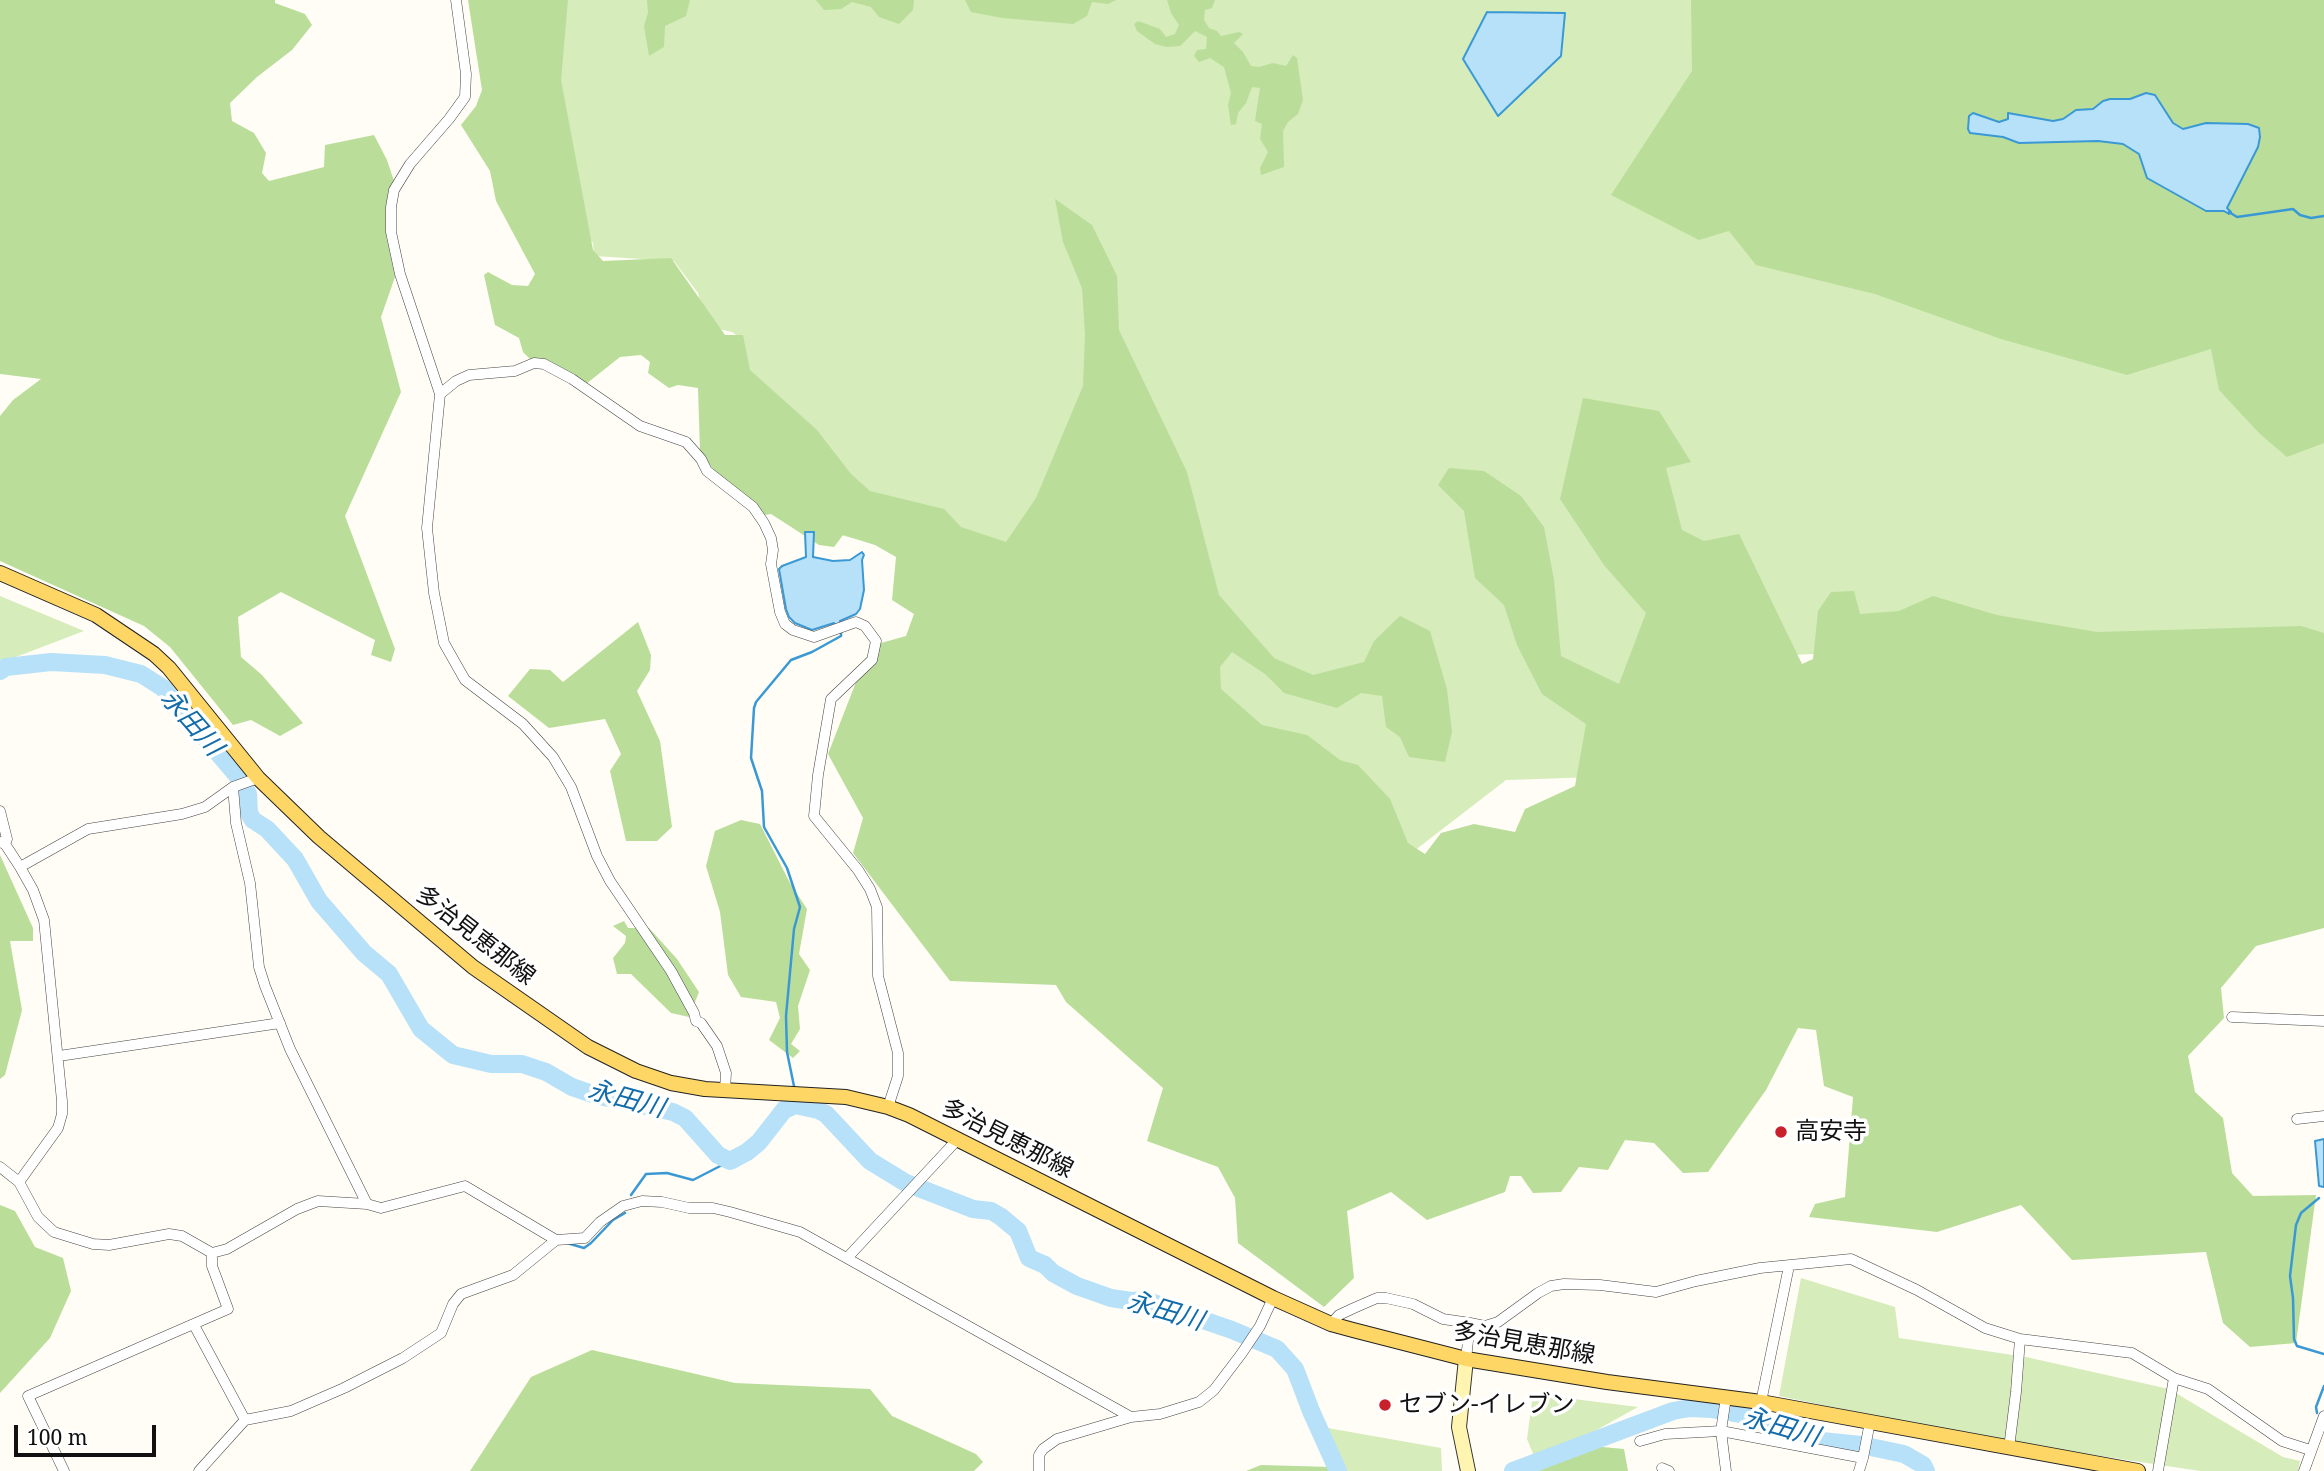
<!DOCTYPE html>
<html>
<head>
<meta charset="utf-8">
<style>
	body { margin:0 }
	#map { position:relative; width:2324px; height:1471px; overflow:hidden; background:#fffdf5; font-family:"Noto Serif",serif }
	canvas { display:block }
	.scale { position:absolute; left:14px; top:1425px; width:142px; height:32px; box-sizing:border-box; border:4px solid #111; border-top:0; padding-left:9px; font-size:21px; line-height:24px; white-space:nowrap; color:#111; -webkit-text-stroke:5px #fff; paint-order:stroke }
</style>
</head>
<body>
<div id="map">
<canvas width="2324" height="1471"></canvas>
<div class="scale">100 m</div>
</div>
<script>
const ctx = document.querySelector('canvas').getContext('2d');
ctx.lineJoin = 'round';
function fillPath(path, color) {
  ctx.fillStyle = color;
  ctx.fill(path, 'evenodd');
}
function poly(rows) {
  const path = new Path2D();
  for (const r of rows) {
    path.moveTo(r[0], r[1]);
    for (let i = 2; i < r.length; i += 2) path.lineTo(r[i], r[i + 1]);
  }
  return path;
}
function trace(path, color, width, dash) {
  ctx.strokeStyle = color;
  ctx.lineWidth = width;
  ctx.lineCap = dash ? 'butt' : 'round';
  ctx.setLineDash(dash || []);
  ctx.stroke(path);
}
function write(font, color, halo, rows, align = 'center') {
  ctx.font = font + ' "Noto Serif","Noto Sans JP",serif';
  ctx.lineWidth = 7;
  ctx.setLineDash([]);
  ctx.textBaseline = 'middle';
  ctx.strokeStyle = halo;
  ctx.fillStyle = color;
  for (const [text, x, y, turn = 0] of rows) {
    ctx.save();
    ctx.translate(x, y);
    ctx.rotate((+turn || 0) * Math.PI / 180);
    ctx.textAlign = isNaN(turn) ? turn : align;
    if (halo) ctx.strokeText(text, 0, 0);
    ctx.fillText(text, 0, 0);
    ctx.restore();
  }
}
fillPath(poly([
	[514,0,1745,0,2324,275,2324,676,1844,653,1787,655,1657,775,1506,780,1414,851,892,548,789,522,739,337,732,332,715,328,701,305,698,293,674,261,594,256,593,243,589,238],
	[0,596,84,631,0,663],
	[1801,1278,1895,1307,1899,1338,2026,1357,2169,1389,2283,1457,2300,1461,2298,1471,2200,1471,1982,1438,1779,1396],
	[1533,1394,1638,1407,1537,1463,1527,1439],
	[1322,1427,1441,1448,1442,1471,1340,1471]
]), '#d6ecbb');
fillPath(poly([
	[0,0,275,0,275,3,305,14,312,25,292,50,257,77,230,103,232,121,254,133,266,153,262,173,269,181,324,167,325,145,374,135,387,160,394,181,388,197,386,235,395,277,381,317,401,392,345,516,395,649,391,662,371,655,375,640,281,592,238,617,241,657,262,675,303,723,280,736,251,720,233,725,170,647,144,626,0,561,0,416,13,400,41,379,0,374],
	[468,0,568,0,561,80,593,250,603,261,671,258,725,335,743,335,750,370,817,430,851,474,870,491,944,509,961,527,1006,542,1036,498,1083,386,1085,334,1082,288,1063,242,1055,199,1092,225,1117,276,1119,330,1187,472,1219,595,1274,658,1313,675,1364,662,1374,641,1400,616,1430,631,1447,689,1452,732,1445,762,1409,757,1400,737,1386,727,1382,696,1361,693,1337,708,1284,693,1265,674,1232,652,1220,667,1221,689,1262,725,1307,735,1340,760,1358,765,1390,799,1408,843,1425,854,1441,833,1474,824,1515,832,1525,809,1575,786,1586,724,1542,694,1517,645,1504,605,1475,578,1464,511,1438,485,1449,468,1484,471,1521,496,1544,527,1554,580,1561,656,1619,684,1646,613,1604,565,1560,499,1583,398,1659,411,1691,462,1666,468,1682,530,1704,541,1739,534,1802,664,1813,659,1818,611,1831,592,1854,591,1860,614,1899,611,1933,596,1997,615,2097,632,2301,626,2324,633,2324,928,2256,946,2221,988,2224,1018,2188,1056,2195,1092,2223,1118,2232,1173,2253,1196,2316,1195,2296,1343,2250,1347,2223,1323,2206,1252,2072,1260,2021,1205,1937,1232,1809,1217,1815,1204,1845,1197,1853,1097,1824,1086,1816,1030,1798,1028,1766,1090,1708,1172,1683,1173,1654,1143,1625,1140,1608,1170,1579,1167,1561,1192,1533,1193,1521,1176,1510,1176,1505,1192,1427,1220,1391,1192,1347,1211,1354,1278,1324,1307,1238,1243,1235,1198,1218,1167,1147,1141,1163,1088,1066,1002,1056,985,950,981,853,853,863,818,828,754,865,659,881,643,906,636,914,614,892,600,896,557,875,545,843,535,834,547,819,545,771,514,765,515,721,479,700,452,698,388,678,385,669,388,648,373,650,362,641,355,620,357,586,384,532,361,523,352,519,338,495,325,484,275,488,272,512,285,528,286,535,274,496,201,490,171,461,125,476,106,482,90],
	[647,0,690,0,686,16,665,26,664,47,649,56,644,26,648,13],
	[816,0,914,0,913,10,899,24,879,17,871,7,852,2,841,9,824,10],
	[965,0,1116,0,1108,4,1092,2,1087,16,1073,24,1002,18,971,12],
	[1167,0,1215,0,1212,8,1205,10,1204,20,1209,28,1217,31,1221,36,1239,32,1243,34,1234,43,1243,52,1251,66,1259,67,1273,63,1286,66,1293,55,1297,58,1303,100,1298,114,1288,122,1283,131,1284,167,1261,175,1260,168,1268,152,1260,139,1262,124,1255,121,1260,88,1252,87,1246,103,1238,113,1236,124,1231,125,1228,105,1231,93,1224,67,1210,58,1199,62,1194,56,1197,50,1206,49,1207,37,1195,31,1180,46,1167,47,1155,44,1137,31,1134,24,1138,21,1160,29,1166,37,1175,34,1179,25,1171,13],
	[1691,0,2324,0,2324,443,2287,457,2260,434,2219,390,2211,349,2127,375,2001,339,1875,294,1756,265,1729,231,1699,240,1611,195,1692,71],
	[638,622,651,655,650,670,637,691,660,741,672,827,657,841,626,841,610,771,621,754,605,719,549,728,508,696,530,669,550,670,563,682],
	[741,820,760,824,790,883,807,909,799,954,810,970,798,1006,800,1029,791,1044,800,1051,793,1058,769,1040,780,1018,776,1002,741,997,728,975,720,912,706,866,715,831],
	[0,855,33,928,33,941,10,941,22,1010,5,1075,0,1079],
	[624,921,628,928,649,928,677,959,699,992,689,1017,671,1013,631,974,617,974,613,958,625,943,626,936,613,926],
	[0,1205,15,1211,35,1247,63,1258,71,1291,50,1338,0,1393],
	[592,1350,735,1383,870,1389,892,1416,976,1454,983,1462,974,1471,470,1471,531,1377],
	[1581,1445,1624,1449,1628,1471,1504,1471],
	[1261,1465,1332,1467,1344,1471,1246,1471]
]), '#bade9a');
const water = poly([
	[1487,12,1565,13,1561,56,1498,116,1463,59,1487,12],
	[2146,93,2155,95,2173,123,2183,129,2206,123,2248,124,2259,128,2260,137,2258,147,2227,208,2231,212,2229,214,2224,211,2206,211,2147,178,2139,154,2123,144,2098,141,2019,143,2003,137,1970,133,1968,129,1969,116,1973,113,1999,122,2008,119,2008,113,2053,121,2063,119,2076,110,2093,109,2103,101,2110,99,2130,99,2146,93],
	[805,532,814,532,813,557,833,561,850,560,862,552,864,555,862,560,864,590,860,609,856,614,840,621,840,625,836,627,834,623,812,630,795,623,789,617,786,609,779,569,782,566,806,557,805,532],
	[2324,1139,2324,1187,2319,1186,2315,1141,2324,1139]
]);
fillPath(water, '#b7e1f9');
trace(water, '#3a99d4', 2);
trace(poly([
	[2229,212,2237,217,2293,209,2300,215,2311,218,2324,216],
	[795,1091,787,1052,786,1016,794,929,800,907,787,868,764,827,762,791,751,758,754,708,756,702,791,660,812,652,841,636,841,631],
	[631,1195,646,1174,667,1173,693,1180,730,1161],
	[2319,1198,2301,1213,2296,1225,2290,1276,2293,1298,2294,1339,2297,1346,2324,1354],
	[567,1243,584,1248,591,1243,613,1220,625,1213],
	[2317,1413,2316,1407,2324,1386]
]), '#3a99d4', 2.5);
trace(poly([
	[0,671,6,667,51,662,105,665,141,674,163,688,240,779,248,794,249,813,253,820,267,829,295,859,319,901,364,953,389,974,421,1029,453,1055,491,1064,522,1064,546,1072,572,1087,595,1095,673,1112,685,1118,718,1155,730,1161,747,1152,759,1142,784,1110,795,1105,818,1110,826,1114,870,1161,906,1183,973,1209,991,1211,1000,1216,1018,1231,1029,1258,1045,1265,1053,1273,1077,1286,1111,1298,1131,1301,1145,1300,1232,1330,1277,1349,1295,1369,1311,1411,1338,1471],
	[1513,1471,1673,1411,1690,1408,1711,1409,1751,1416,1776,1429,1822,1441,1861,1445,1904,1454,1923,1465,1926,1471]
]), '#b7e1f9', 18);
const street = poly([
	[456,0,466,74,465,97,449,119,410,164,394,190,391,207,391,232,400,274,440,394,427,528,434,593,444,643,465,680,523,724,553,757,571,787,597,856,610,881,671,971,694,1013,696,1021,701,1023,717,1046,726,1073,725,1090],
	[440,394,456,381,469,375,515,371,534,363,544,364,572,379,640,426,686,442,701,459,707,471,753,507,764,523,771,538,773,550,771,564,780,612,785,624,793,630,814,637,856,622,865,626,876,641,872,660,831,699,818,775,814,816,858,870,870,889,877,907,878,976,898,1053,898,1076,888,1107],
	[233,787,236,823,250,883,259,967,265,986,290,1049,367,1204],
	[0,811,7,839,5,844],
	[0,842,5,844,20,867,33,890,44,920,62,1101,62,1114,58,1128,19,1182],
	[20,867,88,829,182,814,205,807,233,787,258,778],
	[2232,1017,2324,1021],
	[59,1056,280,1023],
	[2297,1119,2324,1116],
	[0,1167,19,1182,38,1217,54,1232,93,1244,109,1245,169,1234,182,1236,212,1253,227,1249,297,1209,318,1201,367,1204,381,1208,465,1186,556,1240,585,1238,600,1222,623,1206,642,1201,662,1202,689,1208,713,1208,730,1212,800,1232,1131,1417],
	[847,1258,957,1140],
	[1331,1324,1339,1315,1354,1308,1377,1298,1386,1298,1413,1304,1443,1319,1470,1323],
	[194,1325,245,1420],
	[1466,1359,1470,1323,1485,1326,1498,1322,1538,1293,1551,1286,1564,1284,1600,1285,1656,1292,1696,1281,1760,1268,1851,1259,1917,1290,1985,1328,2020,1339,2132,1353,2174,1378,2208,1389,2282,1441,2310,1450],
	[1726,1397,1721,1431,1726,1471],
	[1761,1402,1789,1266],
	[1640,1441,1665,1434,1721,1431,1863,1458,1859,1471],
	[2009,1448,2016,1392,2020,1339],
	[1863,1458,1870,1422],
	[1662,1468,1669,1471],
	[64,1471,28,1396,228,1309,212,1266,212,1253],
	[199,1471,245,1420,291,1411,344,1388,403,1358,441,1333,453,1304,461,1294,513,1275,556,1240],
	[1039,1471,1039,1455,1043,1449,1057,1439,1131,1417,1160,1414,1199,1402,1214,1390,1242,1353,1260,1326,1273,1298],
	[2158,1471,2174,1378],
	[2304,1471,2324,1416]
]);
const secondary = poly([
	[1466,1359,1459,1427,1468,1471]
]);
const primary = poly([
	[0,573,96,615,154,654,169,668,258,778,319,837,473,967,588,1047,636,1071,671,1083,705,1089,846,1097,888,1107,909,1115,1273,1298,1331,1324,1353,1330,1466,1359,1607,1382,1761,1402,2138,1471]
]);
trace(street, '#444', 11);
trace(secondary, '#333', 16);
trace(primary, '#222', 16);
trace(street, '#fff', 10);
trace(secondary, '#fff5b0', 14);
trace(primary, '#fed666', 14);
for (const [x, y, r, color] of [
	[1781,1132,7,"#c9212c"],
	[1385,1405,7,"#c9212c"]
]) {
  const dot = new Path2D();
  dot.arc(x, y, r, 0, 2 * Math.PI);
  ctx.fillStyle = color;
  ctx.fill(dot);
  trace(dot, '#fff', 2.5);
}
write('24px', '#111', '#fff', [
	["多治見恵那線",475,936,38],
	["多治見恵那線",1007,1139,27],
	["多治見恵那線",1524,1344,10]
]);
write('24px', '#111', '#fff', [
	["高安寺",1795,1132],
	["セブン-イレブン",1399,1405]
], 'left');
write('italic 26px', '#126baa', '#fff', [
	["永田川",191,723,49],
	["永田川",626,1100,15],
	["永田川",1165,1312,16],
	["永田川",1781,1428,16]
]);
</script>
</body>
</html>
